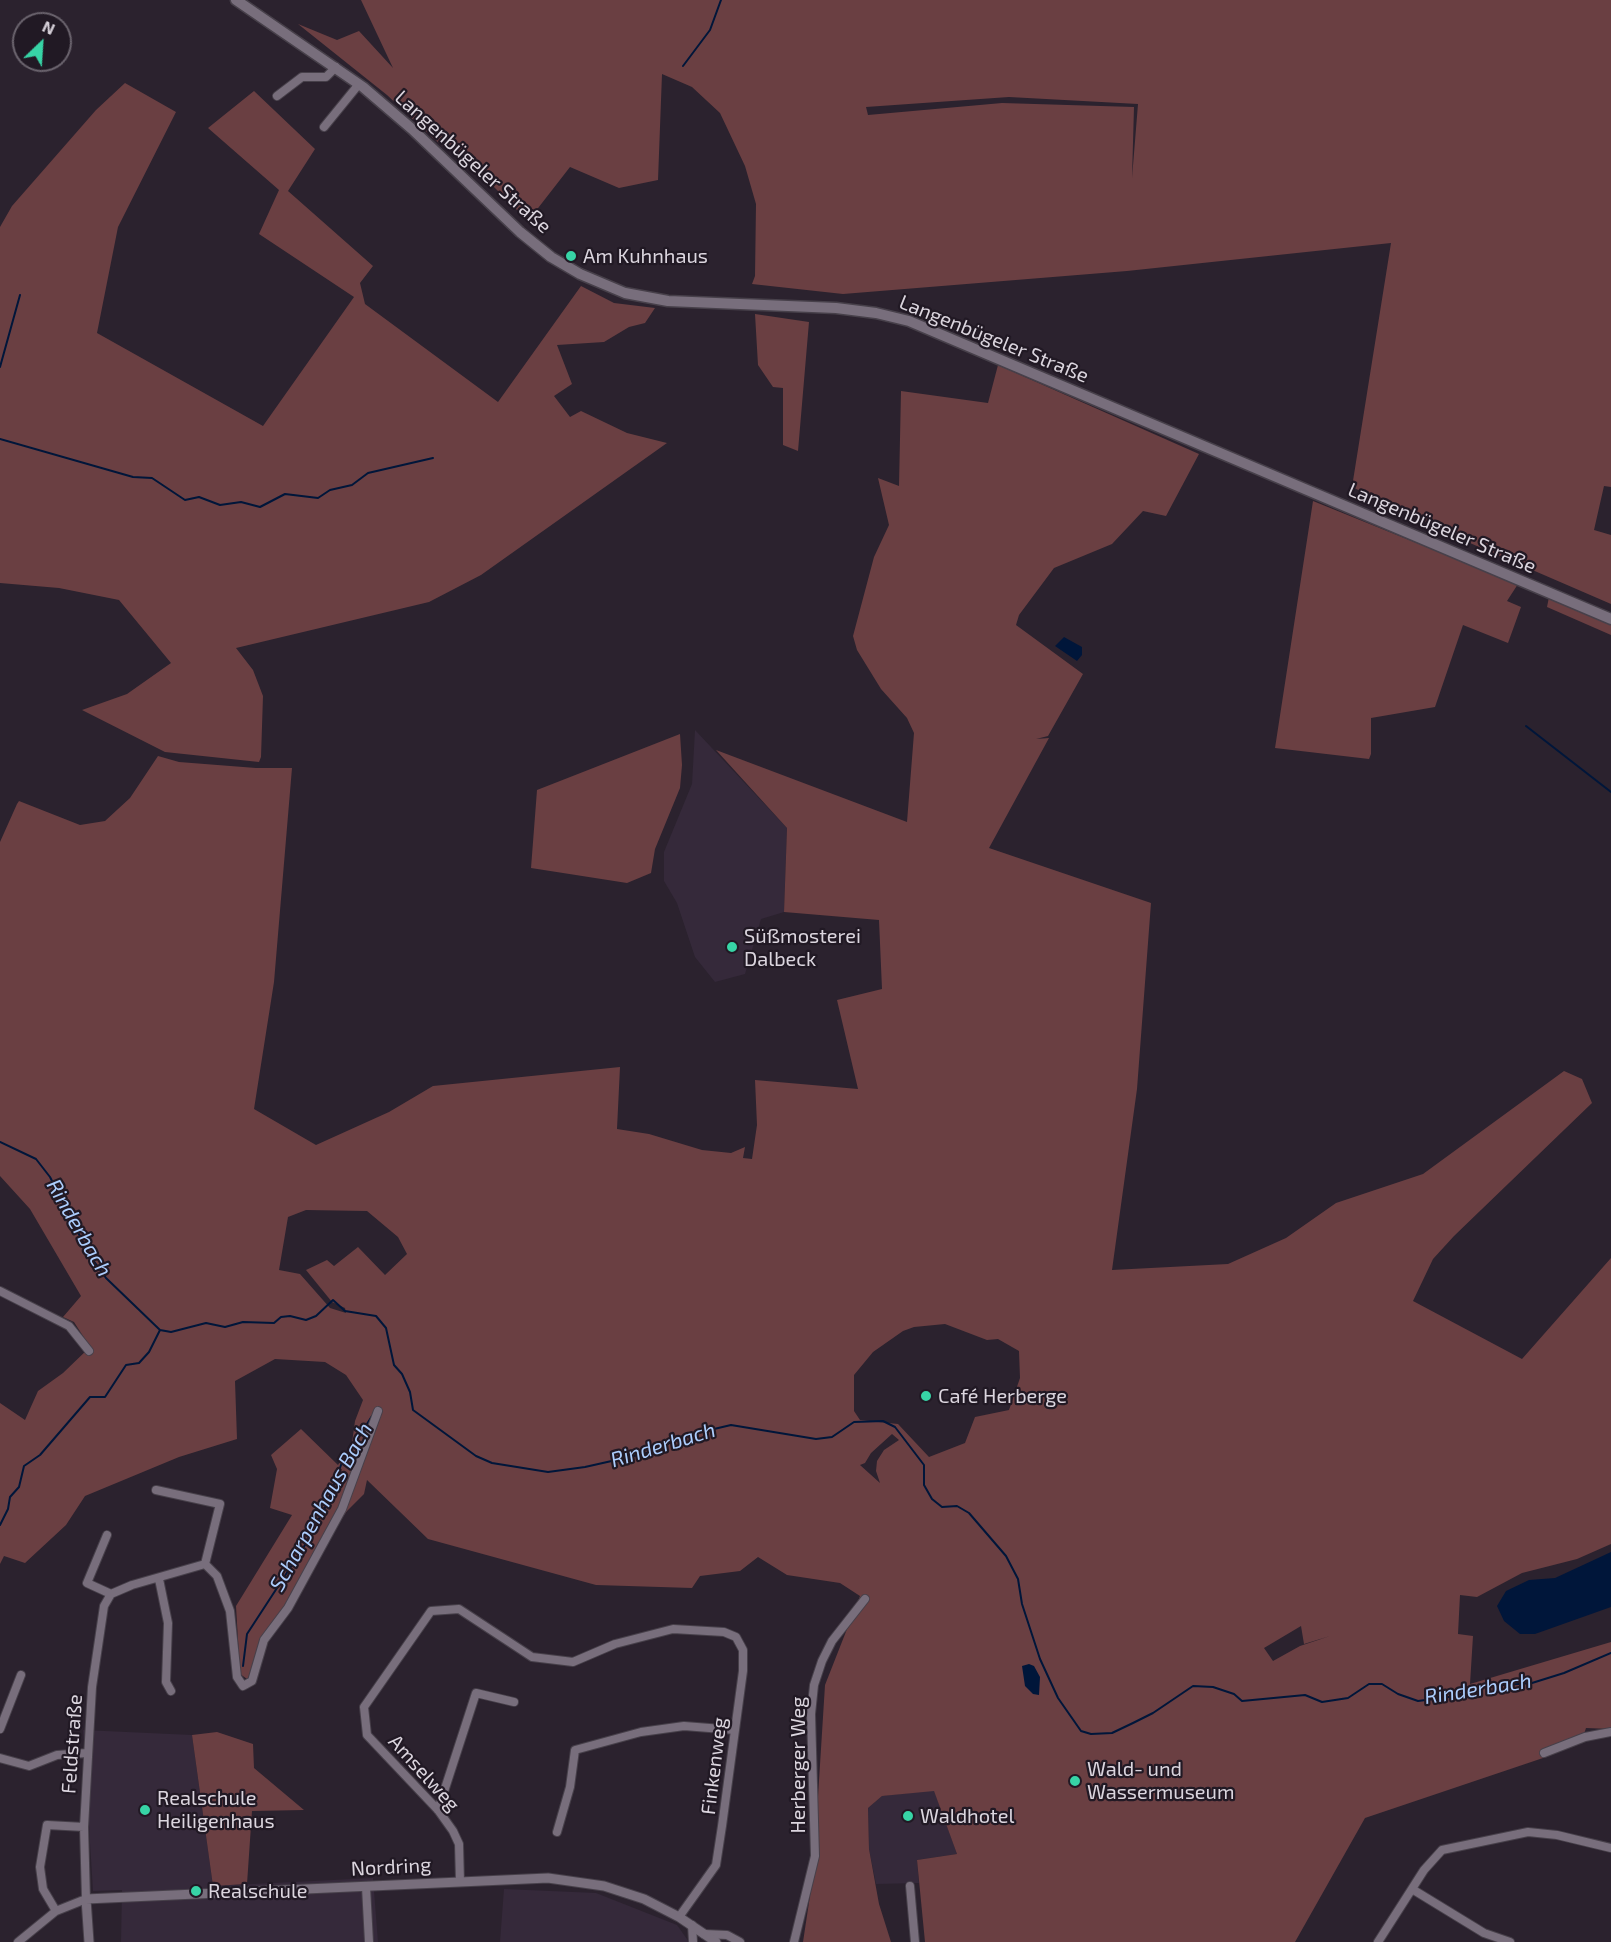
<!DOCTYPE html>
<html>
<head>
<meta charset="utf-8">
<style>
	body { margin:0 }
	#map { position:relative; width:1611px; height:1942px; overflow:hidden; background:#2b222e; font-family:"Exo 2",sans-serif }
	canvas { display:block }
	.north { position:absolute; left:12px; top:12px; width:60px; height:60px; box-sizing:border-box; background:#211924; border:2px solid #6b646e; border-radius:50%; rotate:25deg; font-size:16px; font-weight:700; line-height:24px; text-align:center; color:#dbd5de }
	.north::after { content:''; display:block; margin:auto; width:21px; height:27px; background:#37d4a6; clip-path:polygon(50% 0,100% 100%,50% 72%,0 100%) }
</style>
</head>
<body>
<div id="map">
<canvas width="1611" height="1942"></canvas>
<div class="north">N</div>
</div>
<script>
const ctx = document.querySelector('canvas').getContext('2d');
ctx.lineJoin = 'round';
function fillPath(path, color) {
  ctx.fillStyle = color;
  ctx.fill(path, 'evenodd');
}
function poly(rows) {
  const path = new Path2D();
  for (const r of rows) {
    path.moveTo(r[0], r[1]);
    for (let i = 2; i < r.length; i += 2) path.lineTo(r[i], r[i + 1]);
  }
  return path;
}
function trace(path, color, width, dash) {
  ctx.strokeStyle = color;
  ctx.lineWidth = width;
  ctx.lineCap = dash ? 'butt' : 'round';
  ctx.setLineDash(dash || []);
  ctx.stroke(path);
}
function write(font, color, halo, rows, align = 'center') {
  ctx.font = font + ' "Exo 2",sans-serif';
  ctx.lineWidth = 4.5;
  ctx.setLineDash([]);
  ctx.textBaseline = 'middle';
  ctx.strokeStyle = halo;
  ctx.fillStyle = color;
  for (const [text, x, y, turn = 0] of rows) {
    ctx.save();
    ctx.translate(x, y);
    ctx.rotate((+turn || 0) * Math.PI / 180);
    ctx.textAlign = isNaN(turn) ? turn : align;
    if (halo) ctx.strokeText(text, 0, 0);
    ctx.fillText(text, 0, 0);
    ctx.restore();
  }
}
fillPath(poly([
	[695,730,787,828,784,912,761,919,745,974,715,982,695,957,677,903,664,881,664,852,692,784],
	[83,1730,192,1735,213,1886,373,1878,378,1942,121,1942,122,1890,93,1891],
	[934,1790,957,1854,917,1860,919,1883,876,1884,869,1849,868,1808,882,1796],
	[504,1889,596,1893,677,1925,689,1942,500,1942]
]), '#35293a');
fillPath(poly([
	[361,0,1611,0,1611,487,1604,486,1594,530,1611,535,1611,604,1470,543,1352,487,1391,243,1127,271,843,294,752,284,755,276,756,204,745,166,720,113,692,87,662,74,658,180,619,188,570,167,528,221,457,150,445,148,433,138,387,95,298,24,337,40,359,31,393,68],
	[1009,97,1138,104,1132,178,1134,107,1002,103,868,115,866,107],
	[125,83,176,112,118,227,97,333,263,426,354,297,259,234,279,190,208,128,254,91,315,149,288,191,373,266,360,283,365,304,498,402,581,286,614,303,655,308,645,323,629,327,604,342,557,345,572,384,554,396,570,417,581,411,627,433,667,443,481,575,429,602,236,648,253,670,263,696,261,757,259,762,165,752,82,710,127,694,171,663,119,600,59,588,0,583,0,227,12,206,96,110],
	[755,314,809,322,798,451,783,445,783,388,773,387,758,365],
	[998,365,1199,454,1166,516,1143,511,1112,544,1054,568,1019,615,1016,625,1083,674,1048,736,1036,739,1049,738,989,848,1151,903,1137,1089,1112,1270,1228,1264,1286,1238,1336,1203,1423,1174,1564,1071,1582,1079,1592,1103,1454,1236,1433,1259,1413,1301,1522,1359,1611,1258,1611,1544,1577,1559,1522,1573,1477,1597,1460,1595,1458,1634,1473,1636,1470,1684,1611,1642,1611,1729,1586,1728,1581,1743,1546,1757,1365,1818,1295,1942,925,1942,917,1860,957,1854,934,1791,882,1796,868,1808,869,1849,879,1904,891,1942,803,1942,813,1876,825,1685,860,1596,840,1583,787,1575,758,1557,740,1571,700,1576,692,1588,596,1585,428,1539,367,1480,364,1494,347,1511,321,1547,264,1640,250,1681,240,1674,236,1606,292,1515,270,1508,277,1469,271,1455,301,1429,338,1465,352,1443,355,1421,363,1400,346,1375,325,1362,275,1359,235,1381,237,1439,179,1457,85,1496,66,1525,25,1563,4,1556,0,1564,0,1403,25,1420,38,1391,63,1373,90,1347,74,1322,63,1317,81,1296,30,1209,0,1176,0,842,17,804,19,801,80,825,105,821,130,798,158,756,179,762,256,768,292,768,274,982,254,1109,316,1145,389,1112,433,1086,620,1067,617,1129,649,1134,702,1150,731,1153,745,1147,743,1158,752,1159,757,1125,755,1080,858,1089,837,1000,882,989,879,920,784,912,787,828,716,750,907,822,914,733,907,718,881,689,857,650,853,636,874,557,889,525,878,478,899,486,901,391,988,403],
	[306,1210,367,1211,398,1237,407,1254,385,1275,358,1247,334,1266,327,1260,306,1270,332,1302,345,1308,346,1313,330,1308,300,1274,279,1270,288,1217],
	[945,1324,987,1340,998,1339,1019,1351,1020,1378,1009,1410,975,1417,965,1443,929,1457,898,1424,860,1420,854,1411,854,1375,873,1352,903,1331,914,1327],
	[892,1434,899,1440,884,1450,877,1461,876,1471,880,1483,860,1465,865,1463,871,1453],
	[1301,1626,1304,1644,1330,1636,1300,1646,1273,1661,1264,1648],
	[1313,501,1518,584,1507,601,1521,607,1508,643,1463,625,1435,707,1371,718,1371,754,1369,759,1275,748],
	[1549,597,1611,624,1611,635,1547,607],
	[680,734,682,765,680,788,655,849,651,873,627,883,531,868,537,790],
	[217,1732,253,1744,254,1768,304,1810,252,1811,247,1884,213,1886,192,1735]
]), '#6a3f42');
fillPath(poly([
	[1064,637,1082,647,1082,655,1077,661,1055,646],
	[1611,1552,1611,1607,1535,1634,1520,1634,1504,1621,1497,1606,1506,1591,1529,1580,1555,1578],
	[1029,1664,1034,1666,1040,1677,1039,1695,1033,1694,1025,1686,1022,1666]
]), '#00163a');
trace(poly([
	[683,66,710,30,721,0],
	[0,367,20,295],
	[0,439,133,477,152,478,185,500,199,497,220,505,241,502,260,507,285,494,318,498,330,490,352,485,368,473,433,458],
	[1526,726,1611,792],
	[0,1142,36,1159,50,1177,90,1256,106,1278,160,1330,171,1332,206,1323,225,1327,243,1322,274,1323,281,1317,290,1316,306,1320,316,1316,333,1300,345,1311,376,1316,386,1328,394,1365,402,1374,410,1392,413,1410,476,1456,492,1463,548,1472,585,1467,656,1451,680,1437,731,1425,816,1439,832,1437,854,1422,883,1421,895,1427,924,1465,924,1485,932,1499,942,1507,957,1506,969,1513,1006,1556,1018,1579,1022,1604,1040,1659,1058,1698,1081,1731,1091,1734,1112,1733,1133,1723,1153,1713,1193,1686,1213,1687,1234,1694,1242,1701,1305,1695,1322,1702,1348,1698,1369,1684,1382,1684,1398,1694,1418,1701,1456,1696,1478,1687,1532,1683,1564,1673,1611,1653],
	[0,1525,8,1509,10,1497,19,1487,24,1466,40,1455,90,1397,105,1397,126,1365,139,1363,149,1352,160,1330],
	[243,1666,247,1634,305,1545,328,1502,341,1465,372,1416]
]), '#00163a', 2);
const minor = poly([
	[277,96,302,77,326,77,336,67],
	[324,127,359,84],
	[0,1291,69,1326,89,1351],
	[156,1490,220,1504,205,1564],
	[107,1535,87,1583,111,1594],
	[159,1579,168,1623,166,1682,171,1691],
	[0,1729,21,1675],
	[1544,1753,1585,1737,1611,1732],
	[0,1758,29,1766,57,1755,87,1753],
	[438,1810,476,1693,514,1702],
	[557,1832,570,1787,575,1750,641,1732,684,1726,735,1730],
	[460,1882,459,1844,453,1831,438,1810,367,1735,364,1707,431,1611,459,1609,532,1657,573,1662,615,1644,673,1629,724,1632,736,1637,743,1650,743,1671,722,1826,716,1865,679,1917],
	[910,1886,915,1942],
	[366,1887,369,1942],
	[1412,1889,1484,1933,1510,1942],
	[56,1911,43,1889,40,1867,47,1825,84,1827],
	[692,1925,693,1942],
	[704,1934,727,1935,740,1942],
	[18,1942,56,1911,86,1899,84,1827,92,1687,104,1606,111,1594,132,1585,205,1564,217,1576,230,1611,237,1677,243,1686,252,1681,264,1640,288,1608,342,1509,378,1411],
	[794,1942,815,1856,811,1714,814,1685,822,1661,832,1641,865,1599],
	[1378,1942,1424,1870,1442,1850,1528,1832,1557,1835,1611,1848]
]);
const tertiary = poly([
	[89,1942,86,1899,548,1878,604,1886,644,1899,679,1917,716,1942]
]);
const secondary = poly([
	[236,0,363,87,412,129,520,232,551,257,580,274,625,293,668,301,836,308,876,313,909,321,1611,619]
]);
trace(minor, '#47404a', 10);
trace(tertiary, '#47404a', 11);
trace(secondary, '#47404a', 13);
trace(minor, '#786e7c', 8);
trace(tertiary, '#786e7c', 9);
trace(secondary, '#786e7c', 10);
for (const [x, y, r, color] of [
	[571,256,6,"#37d4a6"],
	[732,947,6,"#37d4a6"],
	[926,1396,6,"#37d4a6"],
	[1075,1781,6,"#37d4a6"],
	[145,1810,6,"#37d4a6"],
	[908,1816,6,"#37d4a6"],
	[196,1891,6,"#37d4a6"]
]) {
  const dot = new Path2D();
  dot.arc(x, y, r, 0, 2 * Math.PI);
  ctx.fillStyle = color;
  ctx.fill(dot);
  trace(dot, '#211924', 2);
}
write('20px', '#dbd5de', '#211924', [
	["Langenbügeler Straße",473,162,42],
	["Langenbügeler Straße",994,339,22],
	["Langenbügeler Straße",1442,528,23],
	["Feldstraße",72,1744,-86],
	["Herberger Weg",798,1765,-90],
	["Finkenweg",714,1766,-83],
	["Amselweg",424,1773,48],
	["Nordring",391,1867,-3]
]);
write('20px', '#dbd5de', '#211924', [
	["Am Kuhnhaus",583,256],
	["Süßmosterei",744,936],
	["Dalbeck",744,959],
	["Café Herberge",938,1396],
	["Wald- und",1087,1769],
	["Wassermuseum",1087,1792],
	["Realschule",157,1798],
	["Heiligenhaus",157,1821],
	["Waldhotel",920,1816],
	["Realschule",208,1891]
], 'left');
write('italic 21px', '#accdfd', '#211924', [
	["Rinderbach",79,1228,60],
	["Rinderbach",663,1445,-17],
	["Scharpenhaus Bach",321,1507,-61],
	["Rinderbach",1478,1689,-9]
]);
</script>
</body>
</html>
